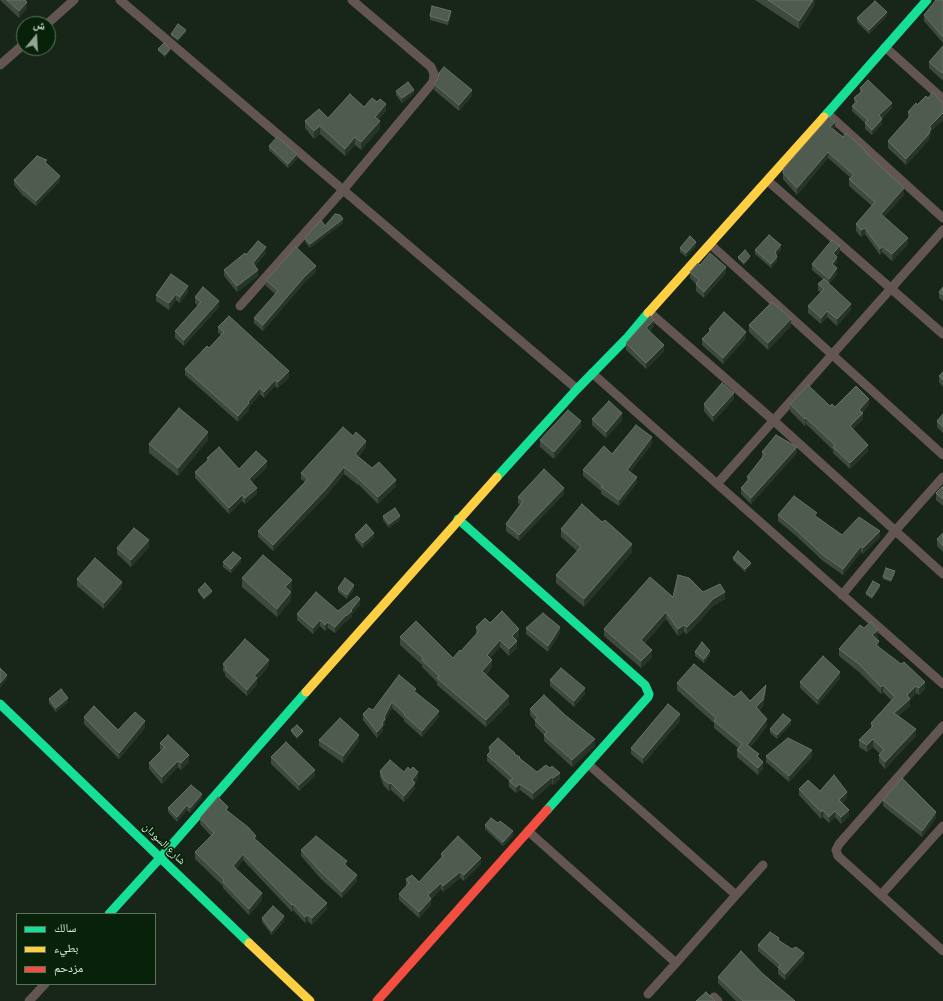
<!DOCTYPE html>
<html>
<head>
<meta charset="utf-8">
<style>
	body { margin:0 }
	#map { position:relative; width:943px; height:1001px; overflow:hidden; background:#172618; font-family:"Fira Sans Condensed","Noto Naskh Arabic",sans-serif }
	canvas { display:block }
	.legend { position:absolute; left:16px; top:913px; width:140px; height:72px; box-sizing:border-box; background:#072209; border:1px solid #5c725d; margin:0; padding:5px 7px; list-style:none; font-size:12px; color:#dbebda }
	.legend li { display:flex; align-items:center; gap:8px; height:20px }
	.legend b { width:20px; border:1px solid #5c725d }
	.north { position:absolute; left:16px; top:16px; width:40px; height:40px; box-sizing:border-box; background:#072209; border:1px solid #5c725d; border-radius:50%; rotate:18deg; font-size:11px; font-weight:700; line-height:16px; text-align:center; color:#dbebda }
	.north::after { content:''; display:block; margin:auto; width:14px; height:18px; background:#96a696; clip-path:polygon(50% 0,100% 100%,50% 72%,0 100%) }
</style>
</head>
<body>
<div id="map">
<canvas width="943" height="1001"></canvas>
<ul class="legend">
<li><b style="height:5px;background:#16e098"></b>سالك</li>
<li><b style="height:5px;background:#ffcf43"></b>بطيء</li>
<li><b style="height:5px;background:#f24e42"></b>مزدحم</li>
</ul>
<div class="north">ش</div>
</div>
<script>
const ctx = document.querySelector('canvas').getContext('2d');
ctx.lineJoin = 'round';
function poly(rows) {
  const path = new Path2D();
  for (const r of rows) {
    path.moveTo(r[0], r[1]);
    for (let i = 2; i < r.length; i += 2) path.lineTo(r[i], r[i + 1]);
  }
  return path;
}
function trace(path, color, width, dash) {
  ctx.strokeStyle = color;
  ctx.lineWidth = width;
  ctx.lineCap = dash ? 'butt' : 'round';
  ctx.setLineDash(dash || []);
  ctx.stroke(path);
}
function fillPath(path, color) {
  ctx.fillStyle = color;
  ctx.fill(path, 'evenodd');
}
function write(font, color, halo, rows, align = 'center') {
  ctx.font = font + ' "Fira Sans Condensed","Noto Naskh Arabic",sans-serif';
  ctx.lineWidth = 3.5;
  ctx.setLineDash([]);
  ctx.textBaseline = 'middle';
  ctx.strokeStyle = halo;
  ctx.fillStyle = color;
  for (const [text, x, y, turn = 0] of rows) {
    ctx.save();
    ctx.translate(x, y);
    ctx.rotate((+turn || 0) * Math.PI / 180);
    ctx.textAlign = isNaN(turn) ? turn : align;
    if (halo) ctx.strokeText(text, 0, 0);
    ctx.fillText(text, 0, 0);
    ctx.restore();
  }
}
trace(poly([
	[120,0,577,389],
	[47,24,74,0],
	[885,47,943,99],
	[0,65,24,44],
	[827,113,943,218],
	[768,181,943,334],
	[711,245,943,455],
	[240,306,343,190,433,82,434,74,431,67,352,0],
	[649,312,773,420,943,574],
	[592,373,943,684],
	[717,484,943,230],
	[842,595,895,531,943,477],
	[943,726,839,844,836,850,838,856,943,951],
	[528,831,676,963,736,895,588,764],
	[736,895,763,865],
	[881,895,943,826],
	[648,994,676,963],
	[714,997,718,1001],
	[29,1001,45,984]
]), '#635552', 9);
trace(poly([
	[824,117,927,0],
	[497,477,577,389,628,337,648,313],
	[458,519,645,685,649,694,648,697,547,810],
	[0,704,249,943],
	[109,914,161,857,306,692]
]), '#16e098', 9);
trace(poly([
	[648,313,824,117],
	[306,692,497,477],
	[249,943,310,1001]
]), '#ffcf43', 9);
trace(poly([
	[377,1001,547,810]
]), '#f24e42', 9);
fillPath(poly([
	[0,0,25,0,27,8,19,18],
	[755,0,815,0,815,5,799,29],
	[943,0,943,43,924,21,924,15],
	[451,15,448,25,430,20,430,16],
	[887,16,869,34,857,22,857,18],
	[186,32,178,41,171,36,171,34],
	[943,46,943,79,942,80,929,68,929,62],
	[158,49,170,51,165,57,158,51],
	[434,84,472,96,459,111,434,90],
	[860,88,892,108,882,118,882,124,872,135,865,129,865,123,852,111,852,106,854,104,854,98,860,93],
	[396,91,414,94,402,103,396,95],
	[928,98,943,104,943,120,931,131,931,134,928,141,906,165,888,148,888,141,908,118,908,112],
	[364,107,386,111,378,120,380,129,361,150,355,145,345,156,320,134,314,139,305,128,305,121,328,118],
	[835,128,834,129,843,137,866,154,904,195,884,217,908,244,892,261,882,252,880,255,865,234,861,237,856,231,856,224,872,206,849,186,849,179,851,178,828,158,797,195,783,179,783,173],
	[269,146,297,159,288,168,269,150],
	[47,164,60,181,36,206,24,196,24,197,14,185,14,180],
	[343,223,310,248,305,242,305,238,325,226],
	[696,246,686,257,680,252,680,248],
	[755,250,781,250,776,255,777,261,771,268,755,254],
	[840,252,836,256,837,262,834,266,837,274,829,284,851,310,837,326,827,317,821,324,808,313,808,306,821,292,818,291,818,284,823,279,812,270,812,264],
	[266,253,255,266,258,276,237,292,224,276,224,270,246,255],
	[738,257,750,258,744,265,738,259],
	[700,265,726,273,704,298,696,291,696,284,690,278,690,272],
	[316,272,305,282,263,331,254,323,254,318,275,294,266,286,266,280],
	[943,287,943,301,939,298,939,292],
	[188,292,180,303,176,300,169,310,156,301,156,295],
	[195,297,219,307,184,346,175,338,175,331,198,306,195,303],
	[749,325,791,326,768,350,749,332],
	[654,326,650,331,664,351,646,369,626,350,626,343],
	[218,327,289,377,278,388,275,386,264,398,260,394,249,407,249,410,238,422,185,375,185,369,209,348,221,335,218,333],
	[709,329,746,338,723,364,702,345,702,339,709,332],
	[943,372,943,387,939,382,939,376],
	[734,399,713,422,704,411,704,404],
	[790,404,835,407,869,405,862,413,863,419,853,429,868,451,850,469,833,453,833,450,806,424,805,426,790,411],
	[943,414,943,433,937,427,937,421],
	[592,419,622,420,606,438,592,425],
	[581,427,554,459,540,447,540,440],
	[208,440,178,476,149,453,149,444],
	[652,444,630,472,637,483,619,506,601,494,601,491,583,476,583,470,612,454],
	[366,447,358,457,396,486,378,504,358,484,358,485,344,474,326,496,273,551,258,537,258,531,305,482,301,479,301,473],
	[762,452,797,453,751,504,741,494,741,488,747,481,747,477,762,458],
	[207,458,239,469,267,467,252,482,257,494,245,504,242,501,229,514,195,478,195,472,207,461],
	[943,486,943,506,936,500,936,493],
	[564,494,519,541,506,531,506,524,520,505,518,503,518,497],
	[778,515,817,517,842,535,880,537,863,554,861,552,843,575,823,561,794,534,778,521],
	[383,516,400,520,389,528,383,520],
	[602,522,632,552,584,607,556,583,556,575,577,551,561,537,561,529],
	[943,533,943,552,937,546,937,539],
	[355,535,374,537,363,548,355,539],
	[149,547,131,567,117,554,117,548],
	[733,558,751,565,745,572,733,560],
	[223,562,241,562,231,573,223,567],
	[895,573,891,582,883,579,883,577],
	[242,578,292,588,290,591,291,600,277,617,242,587],
	[77,579,122,588,104,609,77,586],
	[880,587,872,599,866,595,866,593],
	[338,588,354,589,347,599,338,592],
	[198,590,212,593,204,600,198,592],
	[703,592,725,599,713,606,695,626,687,634,684,632,678,636,666,619,645,643,652,657,641,668,604,636,604,629,673,597],
	[360,605,352,614,352,617,346,622,346,621,335,633,328,628,325,631,320,626,313,634,297,620,297,614,338,611],
	[490,623,519,636,516,640,517,648,509,656,500,647,490,658,492,667,486,675,509,704,486,727,437,685,437,682,422,667,422,665,400,645,400,637,453,658,461,651,476,635,476,627],
	[526,628,560,633,548,652,526,634],
	[864,628,878,637,876,639,879,648,925,689,919,695,916,693,910,700,910,706,898,716,916,736,885,769,879,762,879,755,880,754,873,747,867,752,859,747,859,740,871,728,871,723,891,700,883,692,881,694,859,672,839,656,839,649],
	[695,652,710,655,704,663,695,656],
	[223,664,269,666,257,680,257,685,247,696,225,676,225,673,223,671],
	[840,678,818,705,800,688,800,682],
	[550,680,585,694,574,707,550,686],
	[677,683,750,701,766,692,763,706,759,711,767,726,751,747,759,758,763,769,758,775,737,757,737,750,738,748,714,728,714,723,677,690],
	[416,692,439,717,422,737,404,721,404,719,392,708,385,721,385,724,383,726,383,731,377,738,363,720,363,714],
	[49,699,68,702,56,712,49,703],
	[530,709,595,746,572,767,544,741,544,735,535,726,535,721,530,715],
	[84,717,118,730,145,728,119,759,84,724],
	[680,721,643,764,631,754,631,748],
	[791,724,777,739,770,733,770,729],
	[291,730,303,733,297,739,291,732],
	[319,740,359,741,343,763,319,746],
	[160,743,189,762,181,770,178,767,162,784,149,769,149,763,161,750,160,749],
	[489,747,515,754,537,772,560,779,553,785,552,783,533,800,520,790,516,793,509,787,509,781,487,761,487,755,489,752],
	[766,756,812,757,789,782,766,762],
	[271,757,315,776,299,791,271,764],
	[380,771,404,772,418,778,415,783,415,789,404,802,391,790,389,791,384,786,380,777],
	[799,789,820,791,847,798,842,803,849,816,841,824,835,817,829,823,823,817,821,819,799,795],
	[202,798,190,813,187,810,177,822,168,812,168,808],
	[883,800,936,818,922,837,883,806],
	[228,811,256,840,327,909,312,925,308,921,305,923,293,910,292,912,243,860,236,869,262,900,249,915,223,888,223,886,195,859,195,852,211,836,200,824,200,818],
	[498,823,513,836,503,846,485,829,485,825],
	[301,850,347,867,357,881,342,898,321,879,301,856],
	[441,854,481,864,464,881,460,878,443,892,441,889,431,899,431,905,419,918,399,900,399,894,407,886,406,885,406,879,419,882,441,858],
	[262,918,284,921,272,935,262,922],
	[779,940,804,959,785,980,778,974,778,968,758,951,758,945],
	[763,974,795,1001,736,1001,718,983,718,977]
]), '#3e4a3f');
fillPath(poly([
	[813,0,815,0,815,5,799,29,799,21],
	[27,2,27,8,19,18,19,11],
	[451,11,451,15,448,25,448,21],
	[887,12,887,16,869,34,869,30],
	[186,30,186,32,178,41,178,39],
	[170,49,170,51,165,57,165,55],
	[414,90,414,94,402,103,402,98],
	[472,90,472,96,459,111,459,105],
	[892,103,892,108,879,120,879,115],
	[386,104,386,111,375,124,375,117],
	[943,113,943,120,931,131,931,134,928,141,906,165,906,159,929,127],
	[882,119,882,124,872,135,872,130],
	[380,121,380,129,361,150,361,142],
	[835,122,835,128,830,133,830,127],
	[320,126,320,134,314,139,314,131],
	[355,137,355,145,345,156,345,149],
	[828,152,828,158,797,195,797,188],
	[297,154,297,159,288,168,288,164],
	[60,176,60,181,36,206,36,201],
	[904,188,904,195,881,220,881,214],
	[343,219,343,223,310,248,310,244],
	[865,228,865,234,861,237,861,230],
	[908,238,908,244,892,261,892,254],
	[696,242,696,246,686,257,686,253],
	[781,245,781,250,775,256,775,252],
	[840,246,840,252,833,259,833,253],
	[882,246,882,252,880,255,880,249],
	[266,247,266,253,253,269,253,263],
	[750,256,750,258,744,265,744,263],
	[777,257,777,261,771,268,771,264],
	[837,257,837,262,832,269,832,264],
	[316,266,316,272,305,282,263,331,263,325,305,276],
	[726,267,726,273,704,298,704,292],
	[837,268,837,274,829,284,829,279],
	[258,270,258,276,237,292,237,286],
	[188,286,188,292,180,303,180,297],
	[176,294,176,300,169,310,169,303],
	[219,301,219,307,184,346,184,340],
	[851,304,851,310,837,326,837,319],
	[827,311,827,317,821,324,821,318],
	[791,319,791,326,768,350,768,343],
	[654,320,654,326,646,334,646,328],
	[746,332,746,338,723,364,723,358],
	[664,345,664,351,646,369,646,363],
	[289,371,289,377,278,388,278,382],
	[275,380,275,386,264,398,264,392],
	[260,388,260,394,249,407,249,410,238,422,238,416,248,402],
	[734,393,734,399,713,422,713,416],
	[869,399,869,405,859,416,859,410],
	[622,413,622,420,606,438,606,432],
	[863,413,863,419,850,433,850,426],
	[806,418,806,424,805,426,805,419],
	[581,421,581,427,554,459,554,452],
	[208,432,208,440,178,476,178,468],
	[652,437,652,444,627,476,627,470],
	[366,441,366,447,355,460,355,454],
	[868,445,868,451,850,469,850,463],
	[797,447,797,453,751,504,751,498],
	[267,461,267,467,249,485,249,479],
	[344,467,344,474,326,496,273,551,273,545],
	[637,477,637,483,619,506,619,500],
	[396,480,396,486,378,504,378,497],
	[257,488,257,494,245,504,245,498],
	[564,488,564,494,519,541,519,535],
	[242,495,242,501,229,514,229,508],
	[400,516,400,520,389,528,389,524],
	[880,531,880,537,863,554,863,548],
	[374,533,374,537,363,548,363,543],
	[149,540,149,547,131,567,131,560],
	[632,544,632,552,584,607,584,599],
	[861,546,861,552,843,575,843,569],
	[241,558,241,562,231,573,231,569],
	[751,563,751,565,745,572,745,569],
	[292,580,292,588,285,596,285,587],
	[122,582,122,588,104,609,104,603],
	[354,585,354,589,347,599,347,595],
	[880,585,880,587,872,599,872,597],
	[212,591,212,593,204,600,204,598],
	[291,592,291,600,277,617,277,609],
	[725,592,725,599,713,606,695,626,687,634,687,627,713,599],
	[360,599,360,605,352,614,352,617,346,622,346,616,351,610],
	[666,612,666,619,641,647,641,640],
	[346,615,346,621,335,633,335,627],
	[320,620,320,626,313,634,313,628],
	[328,622,328,628,325,631,325,625],
	[684,625,684,632,678,636,678,629],
	[560,627,560,633,548,652,548,646],
	[519,629,519,636,512,643,512,636],
	[878,630,878,637,872,643,872,635],
	[500,640,500,647,487,662,487,655],
	[517,641,517,648,509,656,509,649],
	[879,641,879,649,876,645],
	[652,650,652,657,641,668,641,661],
	[710,651,710,655,704,663,704,659],
	[269,660,269,666,257,680,257,685,247,696,247,690,254,676],
	[492,660,492,667,482,679,482,671],
	[840,672,840,678,818,705,818,699],
	[7,675,7,679,0,688,0,683],
	[925,682,925,689,919,695,919,688],
	[766,685,766,692,763,706,756,714,756,707],
	[883,685,883,692,881,694,881,687],
	[916,686,916,693,910,700,910,706,894,720,894,713,907,695],
	[585,688,585,694,574,707,574,701],
	[509,696,509,704,486,727,486,720],
	[68,698,68,702,56,712,56,708],
	[392,702,392,708,385,721,385,724,383,726,383,731,377,738,377,732,382,723,384,717],
	[439,711,439,717,422,737,422,731],
	[680,714,680,721,643,764,643,758],
	[767,719,767,726,747,752,747,745],
	[791,720,791,724,777,739,777,735],
	[145,721,145,728,119,759,119,753],
	[916,729,916,736,885,769,885,762],
	[303,731,303,733,297,739,297,737],
	[359,735,359,741,343,763,343,756],
	[595,739,595,746,572,767,572,760],
	[873,739,873,747,867,752,867,745],
	[812,750,812,757,789,782,789,776],
	[189,755,189,762,181,770,181,763],
	[178,761,178,767,162,784,162,777],
	[763,762,763,769,758,775,758,768],
	[315,770,315,776,299,791,299,785],
	[418,772,418,778,412,787,412,780],
	[560,773,560,779,553,785,553,778],
	[552,777,552,783,533,800,533,793],
	[391,783,391,790,389,791,389,784],
	[415,783,415,789,404,802,404,796],
	[520,784,520,790,516,793,516,787],
	[847,792,847,798,839,806,839,800],
	[202,794,202,798,190,813,190,808],
	[187,805,187,810,177,822,177,817],
	[823,810,823,817,821,819,821,812],
	[849,810,849,816,841,824,841,817],
	[835,811,835,817,829,823,829,817],
	[936,812,936,818,922,837,922,831],
	[513,831,513,836,503,846,503,842],
	[243,854,243,860,233,873,233,866],
	[481,858,481,864,464,881,464,875],
	[347,861,347,868,344,864],
	[460,872,460,878,443,892,443,886],
	[357,875,357,881,342,898,342,892],
	[441,883,441,889,428,901,428,895],
	[262,893,262,900,249,915,249,909],
	[431,899,431,905,419,918,419,912],
	[327,903,327,909,312,925,312,918],
	[293,904,293,910,292,912,292,905],
	[308,915,308,921,305,923,305,917],
	[284,916,284,921,272,935,272,931],
	[804,953,804,959,785,980,785,974]
]), '#273428');
const building = poly([
	[7,0,25,0,27,2,19,11,7,0],
	[768,0,813,0,799,21,768,0],
	[936,0,943,0,943,37,924,15,936,0],
	[875,1,887,12,869,30,857,18,875,1],
	[432,6,451,11,448,21,430,16,432,6],
	[178,24,186,30,178,39,171,34,178,24],
	[164,43,170,49,165,55,158,49,164,43],
	[943,46,943,72,942,73,929,62,943,46],
	[444,67,472,90,459,105,434,84,438,79,439,73,444,67],
	[868,80,892,103,879,115,882,119,872,130,865,123,868,120,852,106,857,102,854,98,862,91,860,88,868,80],
	[408,82,414,90,402,98,396,91,408,82],
	[933,92,943,104,943,113,929,127,931,128,928,135,906,159,888,141,911,115,908,112,916,103,917,105,926,96,928,98,933,92],
	[350,94,364,107,372,98,377,102,380,99,386,104,375,117,380,121,361,142,355,137,345,149,320,126,314,131,305,121,319,109,328,118,350,94],
	[829,117,835,122,830,127,843,137,846,133,866,151,865,152,904,188,881,214,908,238,892,254,882,246,880,249,865,228,861,230,856,224,875,202,849,179,854,175,828,152,797,188,783,173,784,168,829,117],
	[277,137,297,154,288,164,269,146,277,137],
	[37,156,47,160,45,162,60,176,36,201,24,190,24,191,14,180,37,156],
	[335,214,340,215,343,219,310,244,305,238,321,220,325,226,335,214],
	[769,235,781,245,775,252,777,257,771,264,755,250,769,235],
	[690,236,696,242,686,253,680,248,690,236],
	[832,240,840,246,833,253,837,257,832,264,837,268,829,279,812,264,832,240],
	[258,241,266,247,253,263,258,270,237,286,224,270,245,253,246,255,258,241],
	[296,247,316,266,305,276,263,325,254,318,278,291,266,280,296,247],
	[745,250,750,256,744,263,738,257,745,250],
	[710,253,726,267,704,292,696,284,699,280,690,272,698,263,700,265,710,253],
	[171,274,188,286,180,297,176,294,169,303,156,295,171,274],
	[824,279,851,304,837,319,827,311,821,318,808,306,824,289,818,284,824,279],
	[203,287,219,301,184,340,175,331,201,302,195,297,203,287],
	[943,287,943,295,939,292,943,287],
	[772,302,791,319,768,343,749,325,772,302],
	[724,312,746,332,723,358,702,339,711,330,709,329,724,312],
	[229,316,289,371,278,382,275,380,264,392,260,388,248,402,249,403,238,416,185,369,207,346,209,348,224,332,218,327,229,316],
	[650,316,654,320,646,328,664,345,646,363,626,343,650,316],
	[943,372,943,380,939,376,943,372],
	[722,383,734,393,713,416,704,404,722,383],
	[808,385,830,406,832,404,835,407,856,386,869,399,859,410,863,413,850,426,868,445,850,463,833,447,835,445,806,418,805,419,790,404,808,385],
	[609,401,622,413,606,432,592,419,609,401],
	[179,408,208,432,178,468,149,444,179,408],
	[568,410,581,421,554,452,540,440,568,410],
	[943,414,943,427,937,421,943,414],
	[636,425,652,437,627,470,637,477,619,500,601,487,603,486,583,470,604,446,612,454,636,425],
	[343,427,353,436,356,432,366,441,355,454,372,468,379,462,396,480,378,497,358,478,344,467,326,489,273,545,258,531,308,479,301,473,343,427],
	[776,435,797,447,751,498,741,488,750,478,747,477,765,454,762,452,776,435],
	[219,447,239,469,256,451,267,461,249,479,257,488,245,498,242,495,229,508,195,472,209,459,207,458,219,447],
	[544,469,564,488,519,535,506,524,523,501,518,497,544,469],
	[943,486,943,499,936,493,943,486],
	[794,496,817,513,814,515,842,535,859,517,880,531,863,548,861,546,843,569,823,555,794,528,778,515,794,496],
	[582,504,602,522,605,520,632,544,584,599,556,575,581,547,561,529,582,504],
	[395,508,400,516,389,524,383,516,395,508],
	[366,524,374,533,363,543,355,535,366,524],
	[134,528,149,540,131,560,117,548,134,528],
	[943,533,943,546,937,539,943,533],
	[738,551,751,563,745,569,733,558,738,551],
	[233,552,241,558,231,569,223,562,233,552],
	[263,555,292,580,285,587,291,592,277,609,242,578,263,555],
	[95,558,122,582,104,603,77,579,95,558],
	[886,568,895,571,891,580,883,577,886,568],
	[678,575,689,578,703,592,720,584,725,592,713,599,695,619,687,627,684,625,678,629,666,612,641,640,652,650,641,661,604,629,650,577,673,597,678,575],
	[345,578,354,585,347,595,338,588,345,578],
	[873,581,880,585,872,597,866,593,873,581],
	[205,583,212,591,204,598,198,590,205,583],
	[316,592,338,611,357,596,360,599,351,610,352,611,346,616,346,615,335,627,328,622,325,625,320,620,313,628,297,614,316,592],
	[502,611,519,629,512,636,517,641,509,649,500,640,487,655,492,660,482,671,509,696,486,720,437,678,439,676,422,660,423,658,400,637,416,621,453,658,460,650,461,651,479,631,476,627,485,618,490,623,502,611],
	[543,613,560,627,548,646,526,628,543,613],
	[871,622,878,630,872,635,879,641,876,645,901,664,904,662,925,682,919,688,916,686,907,695,910,699,894,713,916,729,885,762,879,755,884,750,873,739,867,745,859,740,873,726,871,723,895,697,883,685,881,687,859,664,839,649,860,625,864,628,871,622],
	[245,639,269,660,254,676,257,678,247,690,225,669,226,667,223,664,245,639],
	[702,642,710,651,704,659,695,652,702,642],
	[823,656,840,672,818,699,800,682,823,656],
	[694,664,734,697,741,691,750,701,766,685,763,700,756,707,767,719,747,745,759,754,757,756,763,762,758,768,737,750,742,744,714,721,716,718,677,683,694,664],
	[0,668,7,675,0,683,0,668],
	[561,668,585,688,574,701,550,680,561,668],
	[399,675,416,689,414,691,439,711,422,731,404,715,405,714,392,702,384,717,385,719,382,723,383,725,377,732,363,714,369,708,373,710,399,675],
	[61,689,68,698,56,708,49,699,61,689],
	[544,695,565,715,595,739,572,760,544,735,547,732,535,720,538,718,530,709,544,695],
	[668,704,680,714,643,758,631,748,668,704],
	[94,706,118,730,135,712,145,721,119,753,84,717,94,706],
	[783,714,791,720,777,735,770,729,783,714],
	[340,718,359,735,343,756,319,740,340,718],
	[297,725,303,731,297,737,291,730,297,725],
	[168,735,189,755,181,763,178,761,162,777,149,763,165,747,160,743,168,735],
	[498,738,515,753,514,754,520,757,519,758,537,772,546,765,550,768,552,766,560,773,553,778,552,777,533,793,520,784,516,787,509,781,513,778,487,755,491,751,489,747,498,738],
	[788,738,812,750,789,776,766,756,788,738],
	[286,742,315,770,299,785,271,757,286,742],
	[390,760,404,772,408,767,410,770,413,767,418,772,412,780,415,783,404,796,391,783,389,784,384,780,380,771,390,760],
	[834,775,847,792,839,800,849,810,841,817,835,811,829,817,823,810,821,812,799,789,808,780,820,791,834,775],
	[902,778,936,812,922,831,883,800,902,778],
	[191,785,202,794,190,808,187,805,177,817,168,808,191,785],
	[218,797,228,807,226,810,248,827,256,836,254,838,327,903,312,918,308,915,305,917,293,904,292,905,243,854,233,866,262,893,249,909,223,882,224,880,195,852,214,833,200,818,218,797],
	[491,818,498,823,500,821,513,831,503,842,485,825,491,818],
	[316,836,347,861,344,864,357,875,342,892,321,872,301,850,316,836],
	[458,836,481,858,464,875,460,872,443,886,441,883,428,895,431,899,419,912,399,894,409,883,406,879,412,875,419,882,443,856,441,854,458,836],
	[273,906,284,916,272,931,262,918,273,906],
	[770,932,779,938,778,940,792,949,796,947,804,953,785,974,778,967,781,965,758,945,770,932],
	[741,951,763,974,795,1001,743,1001,718,977,741,951],
	[706,992,715,1001,696,1001,706,992]
]);
fillPath(building, '#4f5b4f');
trace(building, '#657265', 1);
write('11px', '#dbebda', '#072209', [
	["شارع السودان",164,844,44]
]);
</script>
</body>
</html>
